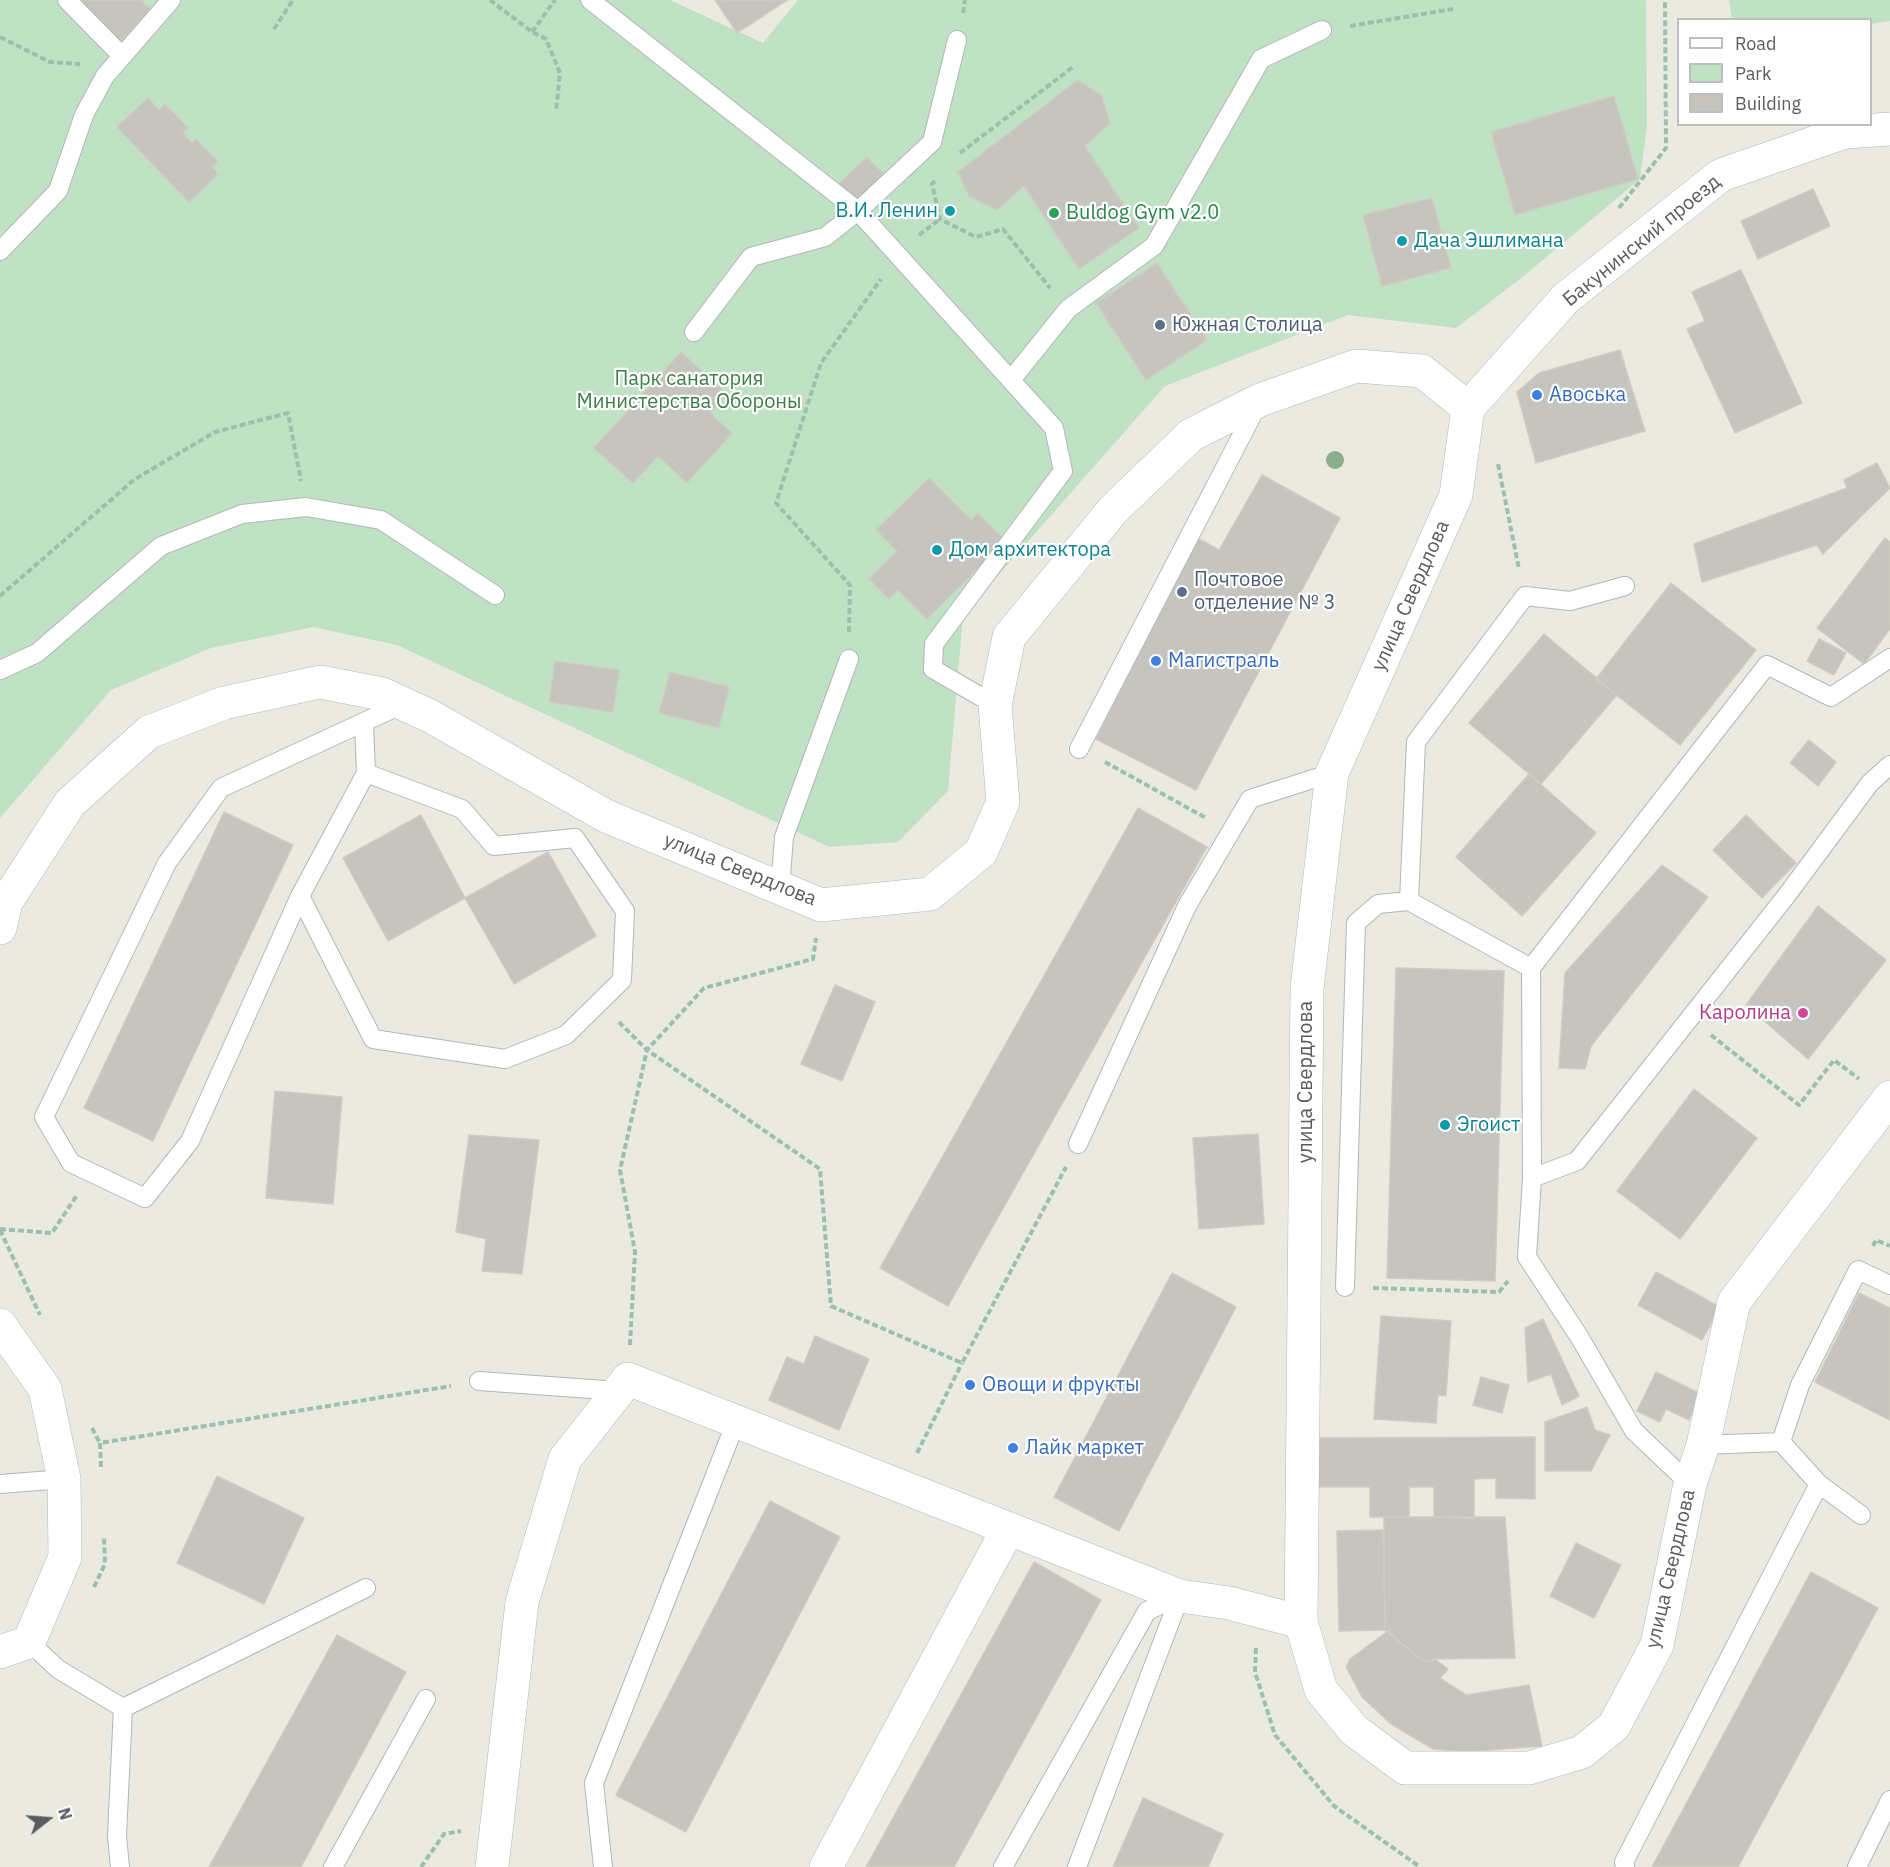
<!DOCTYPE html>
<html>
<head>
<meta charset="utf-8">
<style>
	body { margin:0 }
	#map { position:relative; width:1890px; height:1867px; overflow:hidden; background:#ebeae1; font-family:"IBM Plex Sans",sans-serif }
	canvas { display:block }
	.legend { position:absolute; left:1677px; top:18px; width:195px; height:108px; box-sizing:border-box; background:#fff; border:2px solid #bdbebf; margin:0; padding:8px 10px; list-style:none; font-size:18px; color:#595c60 }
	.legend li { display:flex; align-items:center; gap:12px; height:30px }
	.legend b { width:30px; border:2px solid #bdbebf }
	.north { position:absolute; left:18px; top:1789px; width:60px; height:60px; -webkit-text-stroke:4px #fff; paint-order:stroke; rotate:73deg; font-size:16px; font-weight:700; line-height:24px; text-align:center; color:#595c60 }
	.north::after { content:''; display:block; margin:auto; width:21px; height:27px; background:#595c60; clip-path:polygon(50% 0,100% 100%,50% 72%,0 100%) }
</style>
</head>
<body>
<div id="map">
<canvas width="1890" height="1867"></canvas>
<ul class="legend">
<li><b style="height:8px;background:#fff"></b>Road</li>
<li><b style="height:16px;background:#bfe1c4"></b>Park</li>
<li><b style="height:16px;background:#c6c4be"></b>Building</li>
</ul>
<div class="north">N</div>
</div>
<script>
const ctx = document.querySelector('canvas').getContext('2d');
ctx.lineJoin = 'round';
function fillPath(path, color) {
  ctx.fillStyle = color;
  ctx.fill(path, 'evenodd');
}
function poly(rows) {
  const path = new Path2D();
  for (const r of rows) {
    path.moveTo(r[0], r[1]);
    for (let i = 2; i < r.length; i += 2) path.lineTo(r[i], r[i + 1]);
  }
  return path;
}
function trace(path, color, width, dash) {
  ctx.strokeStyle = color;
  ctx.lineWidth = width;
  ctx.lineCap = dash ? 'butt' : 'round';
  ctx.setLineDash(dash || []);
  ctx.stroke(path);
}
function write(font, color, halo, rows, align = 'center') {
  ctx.font = font + ' "IBM Plex Sans",sans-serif';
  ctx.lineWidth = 4.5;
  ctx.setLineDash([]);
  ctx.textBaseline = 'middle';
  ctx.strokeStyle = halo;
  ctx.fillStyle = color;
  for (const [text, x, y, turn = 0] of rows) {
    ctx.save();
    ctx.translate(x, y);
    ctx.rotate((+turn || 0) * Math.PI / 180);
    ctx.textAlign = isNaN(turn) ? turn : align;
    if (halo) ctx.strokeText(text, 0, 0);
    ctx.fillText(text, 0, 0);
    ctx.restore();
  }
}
fillPath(poly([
	[0,0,670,0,763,43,798,0,1646,0,1647,126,1640,179,1520,279,1456,328,1348,315,1165,386,963,615,948,791,898,842,829,847,397,645,313,627,211,648,111,690,0,818],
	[1729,0,1890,0,1890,21,1871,24,1870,20,1732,19]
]), '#bfe1c4');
const building = poly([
	[78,0,141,0,151,10,120,42,78,0],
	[715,0,787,0,737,33,715,0],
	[1078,80,1102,96,1110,123,1085,146,1139,228,1079,269,1024,186,997,210,969,196,958,172,1078,80],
	[1614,96,1638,179,1515,215,1491,132,1614,96],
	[148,98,159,110,165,104,188,128,183,133,192,143,196,139,218,161,212,167,218,174,189,202,117,127,148,98],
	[867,157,884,175,854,203,837,185,867,157],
	[1813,189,1830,226,1758,259,1741,221,1813,189],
	[1432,198,1451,268,1382,286,1363,215,1432,198],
	[1157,263,1207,340,1146,380,1096,303,1157,263],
	[1741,270,1802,403,1735,433,1687,329,1705,321,1692,292,1741,270],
	[1620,350,1645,431,1536,463,1517,392,1539,373,1620,350],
	[681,352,727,394,710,413,732,433,687,483,658,456,633,483,594,448,681,352],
	[1877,463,1890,488,1823,554,1817,545,1702,582,1694,544,1847,488,1844,480,1877,463],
	[1262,475,1340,518,1196,790,1096,739,1196,537,1219,550,1262,475],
	[929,478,971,520,978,513,1006,541,927,619,898,590,889,599,869,579,897,551,876,530,929,478],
	[1885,538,1890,542,1890,629,1864,664,1817,628,1885,538],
	[1671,583,1756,650,1680,745,1596,679,1671,583],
	[1544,634,1617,695,1541,784,1469,723,1544,634],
	[1819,639,1846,653,1834,675,1807,661,1819,639],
	[555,661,619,670,613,712,549,702,555,661],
	[670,672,729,687,719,728,659,713,670,672],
	[1809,740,1836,762,1818,786,1790,763,1809,740],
	[1529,774,1596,833,1522,916,1456,857,1529,774],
	[1138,808,1207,847,948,1306,880,1268,1138,808],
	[224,812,293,845,153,1141,84,1108,224,812],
	[421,815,465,898,388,941,343,858,421,815],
	[1746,815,1796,863,1762,898,1713,850,1746,815],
	[548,852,596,936,514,984,465,898,548,852],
	[1662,865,1708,897,1591,1046,1585,1069,1559,1068,1565,973,1662,865],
	[1818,906,1886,960,1808,1059,1746,1005,1818,906],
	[1396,968,1504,971,1495,1281,1387,1278,1396,968],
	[835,985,875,1002,842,1081,801,1064,835,985],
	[1694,1089,1757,1138,1680,1239,1617,1191,1694,1089],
	[275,1091,342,1097,333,1204,266,1198,275,1091],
	[1258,1134,1264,1224,1199,1229,1193,1138,1258,1134],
	[469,1135,539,1140,522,1274,482,1271,486,1239,456,1232,469,1135],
	[1656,1272,1720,1307,1702,1340,1638,1305,1656,1272],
	[1172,1273,1236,1307,1119,1531,1054,1497,1172,1273],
	[1859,1293,1890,1308,1890,1420,1815,1382,1859,1293],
	[1381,1316,1451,1321,1446,1396,1438,1395,1436,1423,1374,1419,1381,1316],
	[1543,1319,1579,1396,1562,1405,1551,1374,1528,1382,1525,1328,1543,1319],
	[815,1336,869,1359,839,1430,769,1400,787,1357,804,1364,815,1336],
	[1656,1372,1701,1394,1689,1420,1666,1409,1660,1422,1637,1411,1656,1372],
	[1481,1377,1509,1385,1502,1413,1473,1405,1481,1377],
	[1587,1407,1595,1430,1610,1435,1591,1471,1545,1471,1545,1422,1587,1407],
	[1535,1437,1535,1499,1496,1498,1496,1478,1474,1479,1474,1519,1434,1517,1434,1487,1409,1487,1409,1517,1370,1517,1370,1487,1314,1487,1314,1438,1535,1437],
	[217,1476,304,1518,264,1604,177,1563,217,1476],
	[770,1501,840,1537,686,1832,616,1795,770,1501],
	[1384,1517,1505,1517,1515,1658,1435,1659,1424,1662,1385,1630,1384,1517],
	[1383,1530,1385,1630,1339,1631,1337,1531,1383,1530],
	[1576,1543,1621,1565,1594,1618,1550,1596,1576,1543],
	[1034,1562,1101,1600,954,1867,866,1867,1034,1562],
	[1811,1572,1878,1608,1738,1867,1652,1867,1811,1572],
	[1388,1631,1424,1662,1435,1659,1448,1669,1440,1678,1466,1695,1529,1685,1542,1746,1464,1752,1433,1749,1391,1724,1362,1697,1346,1667,1350,1659,1388,1631],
	[337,1635,406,1672,301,1867,209,1867,337,1635],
	[1143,1798,1223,1834,1208,1867,1113,1867,1143,1798]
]);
fillPath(building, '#c6c4be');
trace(building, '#cfccc0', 1.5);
const lane = poly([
	[67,0,122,56],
	[590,0,858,211,1054,428,1063,471,934,644,933,669,995,705],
	[0,251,58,191,84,115,105,76,171,0],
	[694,332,751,257,825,237,858,211,932,142,957,40],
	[1011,380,1068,309,1154,246,1261,59,1322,30],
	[0,670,37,653,161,546,242,514,306,507,381,520,495,595],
	[1079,749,1258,404],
	[366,773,300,896,190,1141,145,1198,71,1163,44,1117,167,863,221,788,403,704],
	[780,888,784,837,849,659],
	[300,896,373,1039,505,1059,566,1035,622,980,625,911,575,838,494,846,462,809,366,773,364,723],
	[1531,968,1409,901,1416,742,1525,596,1570,601,1625,586],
	[1078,1144,1187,906,1250,799,1332,773],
	[1532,1178,1577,1161,1787,895,1870,783,1890,765],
	[1345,1287,1356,923,1378,904,1409,901],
	[479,1381,619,1391],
	[1703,1445,1781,1442,1800,1385,1858,1270,1890,1285],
	[0,1484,64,1479],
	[1690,1484,1634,1431,1580,1338,1527,1257,1532,1178,1531,968,1767,665,1831,697,1890,658],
	[1819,1484,1861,1515],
	[29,1642,58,1669,123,1708,366,1588],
	[120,1867,117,1836,123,1708],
	[333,1867,426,1699],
	[603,1867,594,1783,736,1422],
	[1003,1867,1147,1611,1180,1596],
	[1077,1867,1180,1596],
	[1625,1867,1624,1862,1819,1484,1781,1442],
	[1857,1867,1890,1800]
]);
const street = poly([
	[1468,408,1566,298,1721,175,1845,132,1890,129],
	[492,1867,522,1602,565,1459,628,1379,1180,1596,1229,1603,1301,1622],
	[826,1867,1008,1529]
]);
const secondary = poly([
	[0,928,6,902,70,803,149,732,224,703,320,682,382,694,430,716,606,816,821,905,930,894,981,852,1003,802,995,705,1009,637,1113,510,1191,435,1260,400,1356,366,1422,371,1468,408,1456,495,1332,773,1307,988,1301,1622,1321,1690,1354,1730,1405,1768,1529,1768,1582,1752,1614,1726,1657,1645,1690,1484,1703,1445,1734,1302,1890,1097],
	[0,1325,45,1389,64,1479,65,1557,29,1642,0,1652]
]);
trace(lane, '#b3b6ba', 20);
trace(street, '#b3b6ba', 34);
trace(secondary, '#b5b6bc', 34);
trace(poly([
	[490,0,532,32,546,39,560,73,556,111],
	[963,13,965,0],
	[1350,26,1453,9],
	[274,29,293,0],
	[532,32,555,0],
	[0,37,50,62,80,64],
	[960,153,1073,67],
	[935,181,932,184,940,219,976,237,1003,229,1050,288],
	[1619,208,1666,148,1665,0],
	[919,235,940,219],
	[1498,464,1519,569],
	[0,596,135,479,215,432,288,413,301,481],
	[849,632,850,585,776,503,821,363,881,279],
	[1105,762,1206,818],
	[619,1022,647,1050,820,1169,831,1306,962,1363,1066,1167],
	[1711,1035,1799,1105,1834,1060,1859,1079],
	[0,1229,52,1233,77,1195],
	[0,1230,40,1315],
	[1873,1246,1876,1240,1890,1246],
	[1373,1288,1499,1292,1508,1281],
	[630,1345,635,1252,620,1170,647,1050,704,988,813,959,816,938],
	[92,1428,100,1443],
	[917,1453,962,1363],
	[101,1467,100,1443,451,1386],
	[94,1587,105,1564,104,1537],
	[1256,1648,1255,1672,1275,1735,1334,1806,1420,1867],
	[421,1867,444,1834,461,1831]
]), '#9ac1aa', 4, [6, 3]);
trace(lane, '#fff', 18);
trace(street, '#fff', 33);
trace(secondary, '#fff', 33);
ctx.fillStyle = '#8bae8c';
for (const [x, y] of [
	[1335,460]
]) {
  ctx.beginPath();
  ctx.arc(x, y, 9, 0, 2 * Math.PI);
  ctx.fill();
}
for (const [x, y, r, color] of [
	[950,211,6,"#0f9aa8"],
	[1054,213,6,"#2e9e5b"],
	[1402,241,6,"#0f9aa8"],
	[1160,325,6,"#5c6f8a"],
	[1537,395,6,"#3f7fe0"],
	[937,550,6,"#0f9aa8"],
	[1182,592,6,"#5c6f8a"],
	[1156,661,6,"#3f7fe0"],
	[1803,1013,6,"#d1479c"],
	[1445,1125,6,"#0f9aa8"],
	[970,1385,6,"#3f7fe0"],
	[1013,1448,6,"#3f7fe0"]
]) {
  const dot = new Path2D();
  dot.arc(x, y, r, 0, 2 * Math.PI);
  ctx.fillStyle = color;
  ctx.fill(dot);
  trace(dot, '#fff', 2);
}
write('20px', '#0d838f', '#fff', [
	["В.И. Ленин",938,211,"right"],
	["Дача Эшлимана",1414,241],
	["Дом архитектора",949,550],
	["Эгоист",1457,1125]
], 'left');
write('20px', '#27864d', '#fff', [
	["Buldog Gym v2.0",1066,213]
], 'left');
write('20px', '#595c60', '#fff', [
	["Бакунинский проезд",1642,241,-39],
	["улица Свердлова",1411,596,-66],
	["улица Свердлова",740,870,22],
	["улица Свердлова",1306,1082,-90],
	["улица Свердлова",1671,1569,-77]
]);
write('20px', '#4e5e75', '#fff', [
	["Южная Столица",1172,325],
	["Почтовое",1194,580],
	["отделение № 3",1194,603]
], 'left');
write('20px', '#3c7d47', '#fff', [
	["Парк санатория",689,379],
	["Министерства Обороны",689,402]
]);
write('20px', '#366cbe', '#fff', [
	["Авоська",1549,395],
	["Магистраль",1168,661],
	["Овощи и фрукты",982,1385],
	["Лайк маркет",1025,1448]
], 'left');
write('20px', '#b23c85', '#fff', [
	["Каролина",1791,1013]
], 'right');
</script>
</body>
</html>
